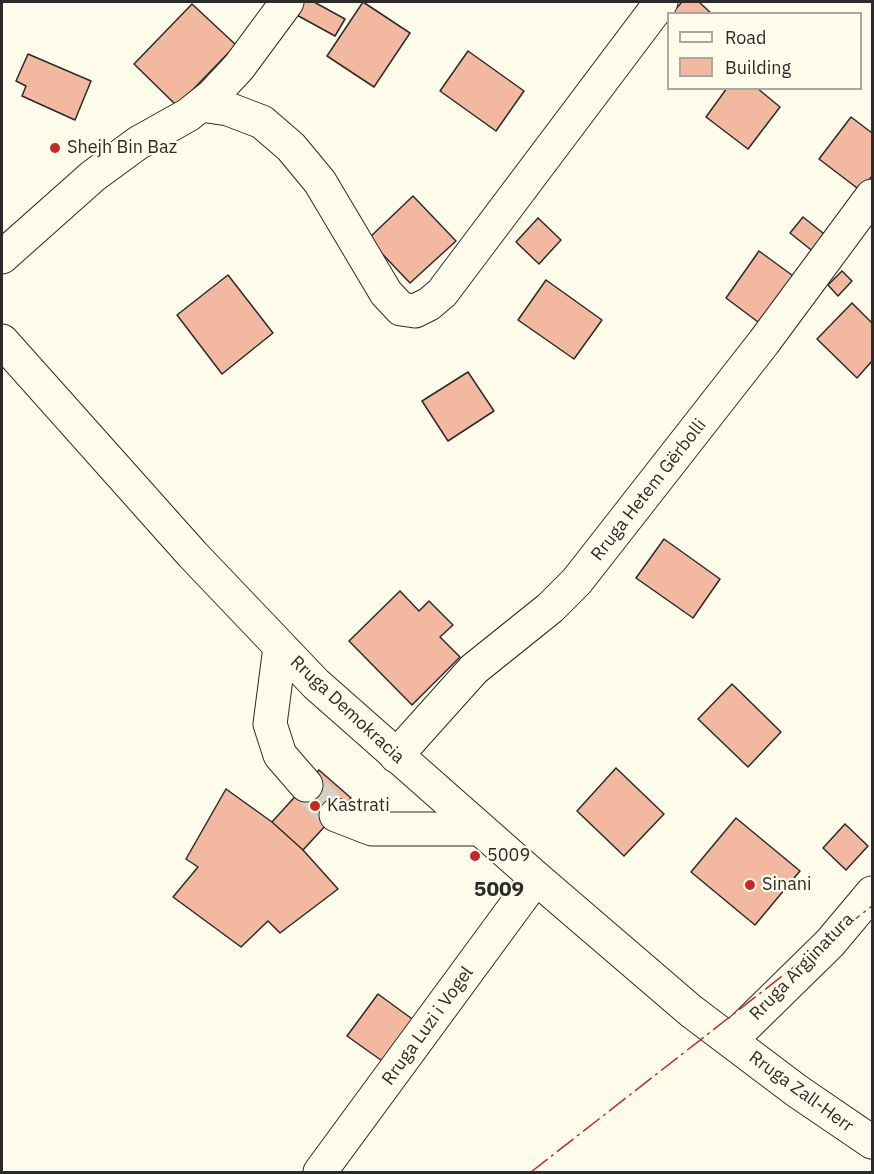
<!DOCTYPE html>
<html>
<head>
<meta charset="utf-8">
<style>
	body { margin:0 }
	#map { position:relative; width:874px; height:1174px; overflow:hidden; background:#fdfbea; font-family:"IBM Plex Sans",sans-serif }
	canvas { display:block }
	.frame { position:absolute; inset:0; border:3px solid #2b2b2b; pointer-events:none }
	.legend { position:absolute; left:667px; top:12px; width:195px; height:78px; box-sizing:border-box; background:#fdfbea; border:2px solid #a9a89e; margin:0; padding:8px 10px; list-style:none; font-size:18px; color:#2b2b2b }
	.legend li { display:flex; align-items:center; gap:12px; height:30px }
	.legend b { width:30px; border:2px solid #a9a89e }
</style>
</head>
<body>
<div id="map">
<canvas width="874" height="1174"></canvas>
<div class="frame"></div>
<ul class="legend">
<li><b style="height:8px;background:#fdfbea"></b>Road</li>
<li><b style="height:16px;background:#f2b8a0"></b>Building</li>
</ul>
</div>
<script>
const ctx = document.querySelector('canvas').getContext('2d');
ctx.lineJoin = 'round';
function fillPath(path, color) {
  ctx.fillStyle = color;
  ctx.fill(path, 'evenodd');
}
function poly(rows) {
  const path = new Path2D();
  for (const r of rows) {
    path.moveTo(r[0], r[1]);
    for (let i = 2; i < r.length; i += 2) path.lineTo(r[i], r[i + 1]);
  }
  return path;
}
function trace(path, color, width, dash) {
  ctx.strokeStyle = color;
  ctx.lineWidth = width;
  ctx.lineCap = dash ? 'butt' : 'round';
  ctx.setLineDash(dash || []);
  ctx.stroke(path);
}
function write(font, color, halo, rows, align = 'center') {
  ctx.font = font + ' "IBM Plex Sans",sans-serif';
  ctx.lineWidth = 4.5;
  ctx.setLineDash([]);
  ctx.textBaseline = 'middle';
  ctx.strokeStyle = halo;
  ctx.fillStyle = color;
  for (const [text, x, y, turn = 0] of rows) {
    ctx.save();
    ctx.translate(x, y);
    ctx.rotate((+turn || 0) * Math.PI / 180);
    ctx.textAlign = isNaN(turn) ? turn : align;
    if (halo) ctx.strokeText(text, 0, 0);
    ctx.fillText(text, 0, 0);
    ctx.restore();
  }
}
const building = poly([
	[299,2,314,2,345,19,335,36,293,13,299,2],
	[363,2,410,33,374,87,327,56,363,2],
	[682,2,699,2,712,14,671,14,682,2],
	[192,4,236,45,177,106,134,64,192,4],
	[468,51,524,91,496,131,440,91,468,51],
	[28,54,91,81,75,120,22,96,26,86,16,81,28,54],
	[727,88,757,88,780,107,748,149,706,117,727,88],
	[851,117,872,133,872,176,861,191,819,159,851,117],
	[413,196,456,241,410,283,368,239,413,196],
	[803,217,828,237,815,253,790,233,803,217],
	[538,218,561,240,539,264,516,242,538,218],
	[759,251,796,278,762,325,726,298,759,251],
	[842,271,852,281,838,296,828,285,842,271],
	[228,275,273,333,222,374,177,315,228,275],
	[546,280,602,320,574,359,518,320,546,280],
	[852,303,872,323,872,361,857,378,817,339,852,303],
	[468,372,494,411,448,441,422,401,468,372],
	[664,539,720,579,693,618,636,578,664,539],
	[400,591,419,611,429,601,453,625,440,637,460,657,412,705,349,641,400,591],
	[732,684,781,732,748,767,698,719,732,684],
	[616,768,664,814,624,856,577,811,616,768],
	[319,770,351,798,303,850,272,822,319,770],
	[226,789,272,822,303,850,338,889,280,933,268,921,241,947,173,897,198,867,186,859,226,789],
	[736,818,800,871,755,925,691,872,736,818],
	[845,824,868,846,846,870,823,848,845,824],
	[378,994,415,1021,385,1063,347,1036,378,994]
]);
fillPath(building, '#f2b8a0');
trace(building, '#2b2b2b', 1.5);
trace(poly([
	[306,785,336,815]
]), '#d3d1c4', 33, [33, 16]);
const minor = poly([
	[201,105,228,109,262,122,291,147,320,182,386,293,401,309,415,311,429,304,442,293,661,2],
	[2,257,93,176,138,143,188,115,212,96,239,67,287,2],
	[280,647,270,724,280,755,306,785],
	[396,756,474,669,550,608,577,581,764,342,872,196],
	[336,815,372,829,480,829],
	[731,1040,830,943,872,893],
	[320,1172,536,878]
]);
const major = poly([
	[2,341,193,555,316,684,536,878,691,1011,797,1091,872,1142]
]);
trace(minor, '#2b2b2b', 35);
trace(major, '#2b2b2b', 35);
trace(minor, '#fdfbea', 33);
trace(major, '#fdfbea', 33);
trace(poly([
	[531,1172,872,906]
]), '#c62828', 1.5, [21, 4.5, 3, 4.5]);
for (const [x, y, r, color] of [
	[55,148,6,"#c62828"],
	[315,806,6,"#c62828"],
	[475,856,6,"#c62828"],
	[750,885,6,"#c62828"]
]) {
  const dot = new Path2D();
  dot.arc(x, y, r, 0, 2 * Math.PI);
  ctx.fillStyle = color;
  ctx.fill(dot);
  trace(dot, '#fdfbea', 2);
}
write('18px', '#2b2b2b', '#fdfbea', [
	["Shejh Bin Baz",67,148],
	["Kastrati",327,806],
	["5009",487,856],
	["Sinani",762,885]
], 'left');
write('18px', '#2b2b2b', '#fdfbea', [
	["Rruga Hetem Gërbolli",649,490,-52],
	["Rruga Demokracia",347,710,43],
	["Rruga Argjinatura",802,967,-46],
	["Rruga Luzi i Vogel",428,1026,-54],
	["Rruga Zall-Herr",801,1092,36]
]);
write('bold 21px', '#2b2b2b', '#fdfbea', [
	["5009",499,890]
]);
</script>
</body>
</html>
